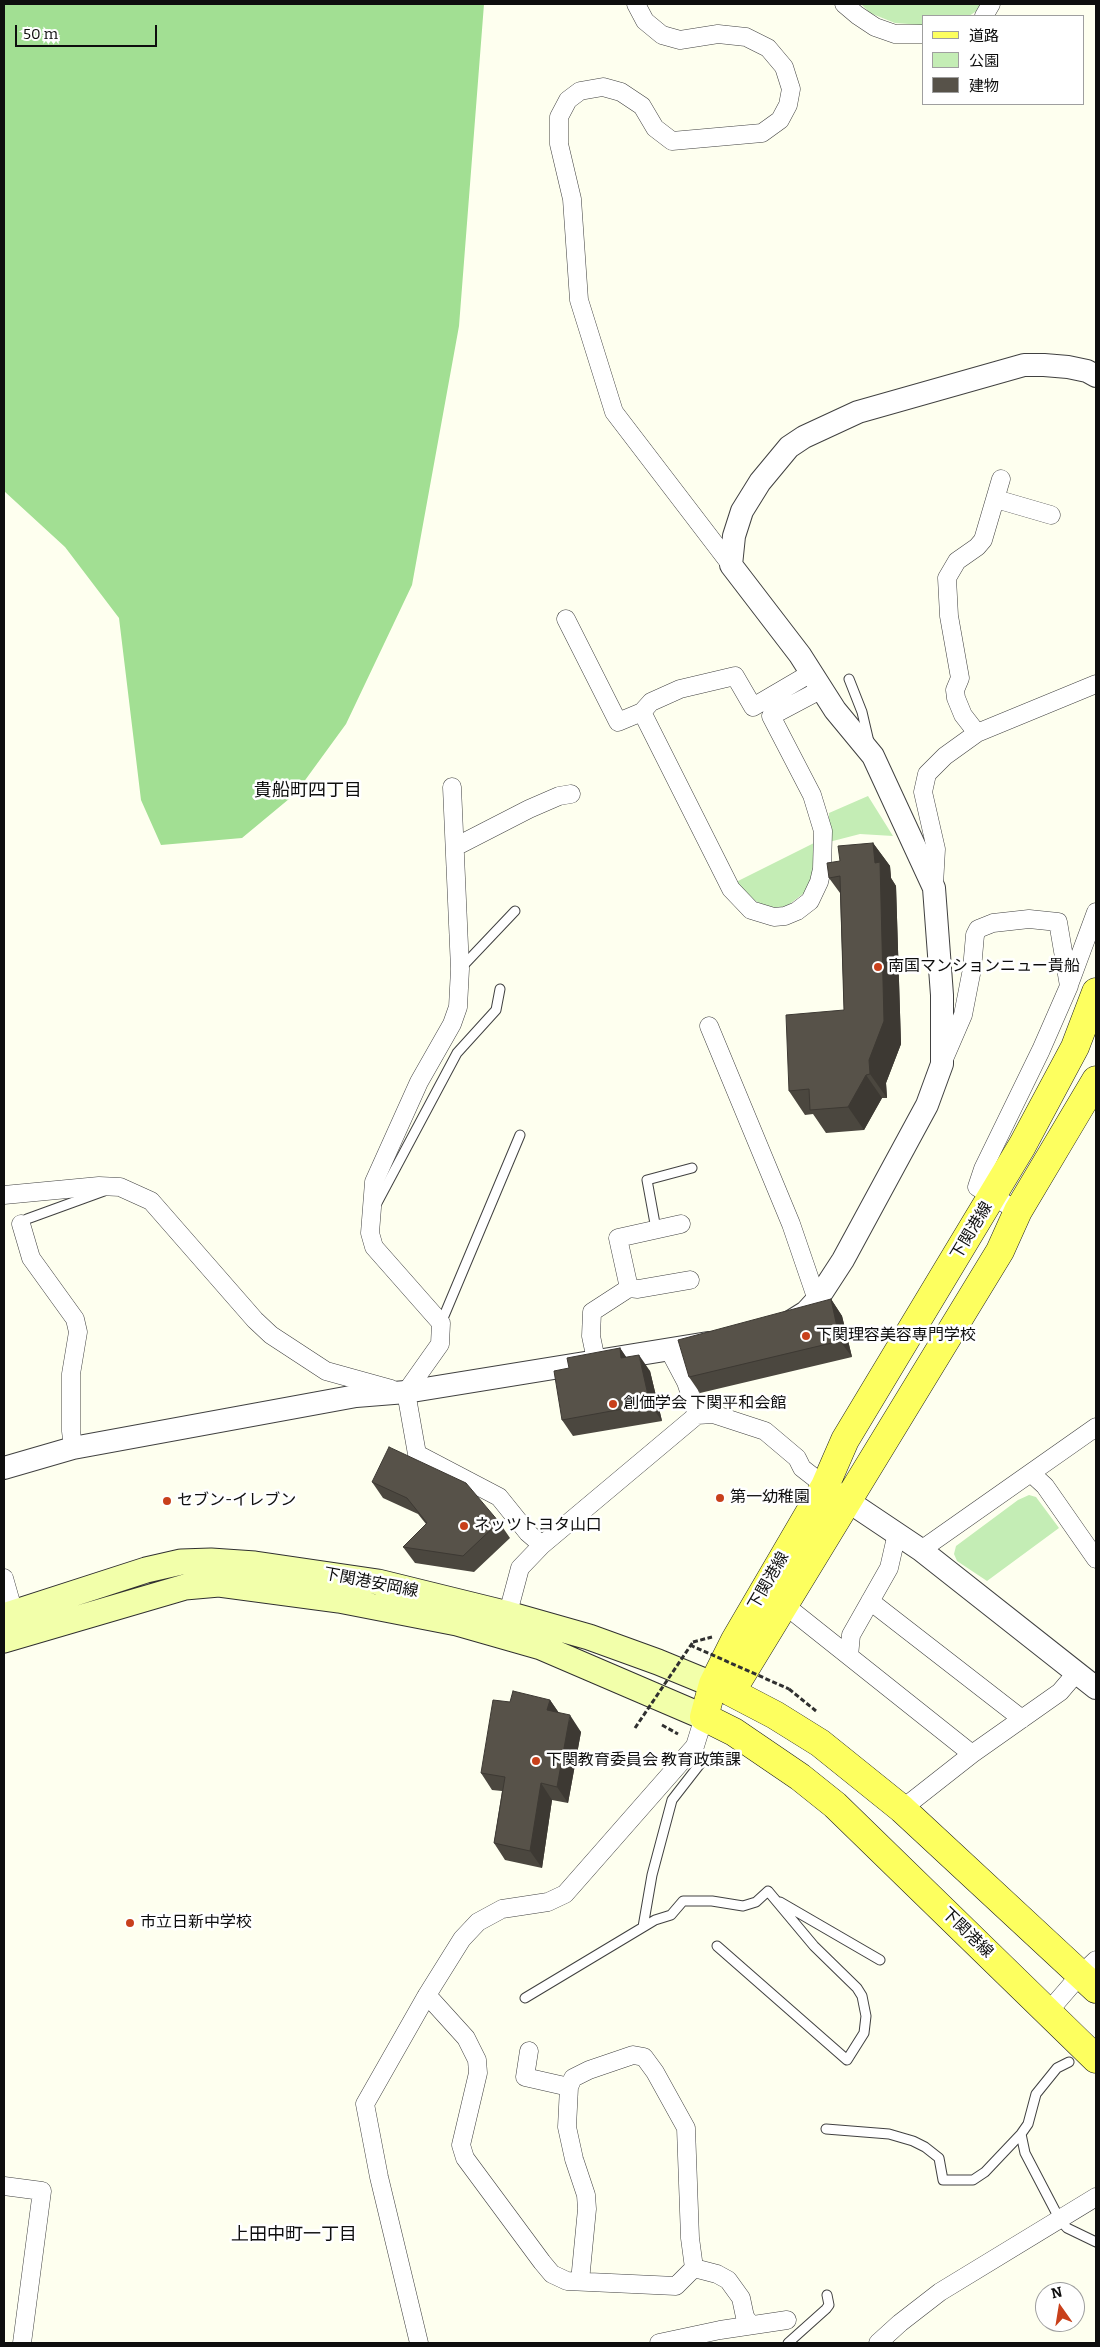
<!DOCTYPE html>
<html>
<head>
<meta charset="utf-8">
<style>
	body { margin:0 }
	#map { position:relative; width:1100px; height:2347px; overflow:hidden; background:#feffef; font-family:Bitter,"Noto Sans JP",serif }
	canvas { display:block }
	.frame { position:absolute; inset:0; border:5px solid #0e0e0e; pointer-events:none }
	.legend { position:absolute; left:922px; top:15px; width:162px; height:90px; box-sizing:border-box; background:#fff; border:1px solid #9f9f9f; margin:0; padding:6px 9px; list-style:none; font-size:15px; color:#0e0e0e }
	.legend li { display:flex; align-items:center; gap:10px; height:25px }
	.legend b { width:25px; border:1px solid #9f9f9f }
	.north { position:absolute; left:1035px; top:2282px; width:50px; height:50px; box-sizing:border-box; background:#fff; border:1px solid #9f9f9f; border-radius:50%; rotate:347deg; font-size:14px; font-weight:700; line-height:20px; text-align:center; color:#0e0e0e }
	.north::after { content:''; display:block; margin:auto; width:18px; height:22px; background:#c8401b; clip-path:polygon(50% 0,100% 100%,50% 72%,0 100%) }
	.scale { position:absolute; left:15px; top:25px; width:142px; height:22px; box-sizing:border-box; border:2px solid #0e0e0e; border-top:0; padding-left:6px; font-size:15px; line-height:18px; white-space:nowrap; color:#0e0e0e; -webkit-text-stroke:4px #fff; paint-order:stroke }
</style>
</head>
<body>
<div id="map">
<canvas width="1100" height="2347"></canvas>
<div class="frame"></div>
<ul class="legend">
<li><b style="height:6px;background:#fdff5f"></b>道路</li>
<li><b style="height:14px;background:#c4edb5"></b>公園</li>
<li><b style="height:14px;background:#575249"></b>建物</li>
</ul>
<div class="north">N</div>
<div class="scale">50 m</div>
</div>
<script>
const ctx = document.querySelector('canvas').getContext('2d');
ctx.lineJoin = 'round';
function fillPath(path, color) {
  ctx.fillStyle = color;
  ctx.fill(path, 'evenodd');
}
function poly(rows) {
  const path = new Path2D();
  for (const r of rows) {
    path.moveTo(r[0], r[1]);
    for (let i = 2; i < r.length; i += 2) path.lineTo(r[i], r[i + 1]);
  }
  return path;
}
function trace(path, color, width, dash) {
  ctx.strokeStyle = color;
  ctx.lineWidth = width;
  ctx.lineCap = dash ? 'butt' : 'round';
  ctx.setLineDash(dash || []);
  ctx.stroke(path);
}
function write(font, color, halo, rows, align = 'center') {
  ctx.font = font + ' Bitter,"Noto Sans JP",serif';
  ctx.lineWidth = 5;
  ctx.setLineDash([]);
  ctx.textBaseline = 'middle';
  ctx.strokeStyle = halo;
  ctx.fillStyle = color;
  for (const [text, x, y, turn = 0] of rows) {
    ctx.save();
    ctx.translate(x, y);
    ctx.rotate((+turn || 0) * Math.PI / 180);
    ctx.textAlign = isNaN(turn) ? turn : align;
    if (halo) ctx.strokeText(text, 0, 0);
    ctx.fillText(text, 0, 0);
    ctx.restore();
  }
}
fillPath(poly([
	[861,4,981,4,978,10,969,16,924,16,924,25,922,25,895,23,870,13],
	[868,796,893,836,860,834,829,842,829,813],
	[814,843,812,880,804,893,787,906,776,908,763,905,754,900,736,882],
	[1029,1495,1036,1497,1059,1528,987,1581,957,1561,954,1554,956,1546,1018,1500]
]), '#c4edb5');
fillPath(poly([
	[4,4,484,4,459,326,412,585,346,724,295,794,242,838,161,845,141,800,119,618,65,547,4,491]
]), '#a2df93');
const service = poly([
	[849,679,862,712,869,742],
	[460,969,515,911],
	[377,1203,457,1053,496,1010,500,989],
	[21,1224,27,1219,104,1191],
	[656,1229,647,1180,692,1168],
	[441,1323,520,1135],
	[780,1902,880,1960],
	[643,1927,652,1875,672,1800,700,1764,695,1746],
	[525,1998,655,1920,671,1915,683,1901,712,1901,743,1906,756,1902,768,1891,814,1946,857,1988,862,1996,866,2016,864,2033,847,2060,717,1946],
	[826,2129,889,2134,913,2141,925,2147,939,2158,943,2180,973,2180,985,2172,1021,2134,1028,2124,1036,2094,1057,2068,1069,2062],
	[1021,2134,1025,2153,1060,2220,1067,2228,1096,2242],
	[788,2343,826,2309,829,2305,827,2295]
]);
const minor = poly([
	[636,4,645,21,662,35,680,40,718,34,746,37,768,48,784,67,791,89,788,105,780,120,762,133,672,141,655,128,642,106,621,92,603,87,580,91,568,100,559,117,559,144,572,199,579,300,614,412,731,565],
	[844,4,857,15,875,27,895,34,924,34],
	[984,16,991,4],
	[996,499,1051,515],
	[566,619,618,722,642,712,651,702,680,689,735,676,753,707,811,673],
	[642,712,731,889,751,910,774,917,785,916,797,911,810,901,819,882,822,869,823,831,812,795,771,716,822,689],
	[977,733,963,715,956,698,955,690,960,678,949,616,947,578,957,561,977,547,983,540,1001,479],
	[452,787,460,969,458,1007,452,1024,419,1082,374,1182,370,1233,374,1247,441,1323,440,1344,406,1392,417,1454,499,1497,528,1533,542,1545],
	[455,847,529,809,559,796,571,794],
	[934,885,936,849,923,792,927,774,945,756,977,733,1096,684],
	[1069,985,1096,912],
	[709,1026,791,1224,817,1300],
	[944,1059,963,1015,972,969,975,935,978,929,993,923,1029,919,1058,922,1069,986,1041,1050,983,1169,977,1187,1018,1211],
	[4,1195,99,1186,120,1187,151,1201,255,1320,271,1335,326,1371,391,1389],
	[21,1224,31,1258,75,1319,78,1332,71,1374,71,1431,73,1448],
	[629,1288,638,1289,690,1280],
	[668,1348,686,1382,697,1415,713,1414,765,1431,797,1458,802,1468,825,1486],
	[596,1360,591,1336,592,1312,629,1288,618,1238,681,1224],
	[1032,1474,1045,1486,1096,1559],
	[921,1550,1096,1427],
	[4,1578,14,1613],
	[870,1601,1022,1719],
	[786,1606,972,1754],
	[505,1624,520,1568,542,1545,697,1415],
	[849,1656,851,1635,889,1568,897,1533],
	[902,1809,972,1754,1060,1692,1077,1672],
	[427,1995,466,2038,477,2060,478,2073,461,2145,465,2158,542,2262,552,2274,567,2281,676,2286,694,2268,690,2238,686,2128,655,2072,644,2057,633,2055,589,2070,573,2078,569,2087,567,2127,574,2159,586,2195,587,2209,580,2281],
	[1048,2012,1080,1975,1096,1960],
	[529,2051,525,2077,569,2087],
	[4,2186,42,2191,22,2343],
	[694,2268,717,2274,728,2280,741,2298,745,2317,751,2325],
	[419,2343,379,2177,365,2104,427,1995,462,1939,478,1922,502,1909,548,1902,565,1894,695,1746,704,1717,711,1711],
	[659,2343,720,2330,787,2320],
	[878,2343,900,2323,940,2292,1096,2197]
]);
const tertiary = poly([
	[790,1322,806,1312,817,1300,843,1260,927,1105,942,1064,942,995,934,888,873,756,835,710,800,655,731,565,734,536,742,511,760,482,789,447,804,437,858,412,1024,365,1044,365,1068,367,1087,371,1096,376],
	[4,1468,73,1448,356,1396,406,1392,708,1343],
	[833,1491,921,1550,1096,1688]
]);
const secondary = poly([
	[4,1616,146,1570,181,1562,211,1561,255,1564,378,1582,508,1614,589,1637,658,1662,731,1692],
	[4,1640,185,1587,219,1584,339,1600,457,1623,541,1647,704,1717]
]);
const primary = poly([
	[1096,992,1075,1047,1022,1146,845,1440,825,1486,735,1640,713,1684,704,1717,734,1732,800,1777,835,1805,1096,2059],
	[1096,1080,1018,1211,1000,1251,731,1692,775,1715,820,1743,902,1809,1096,1989]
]);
trace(service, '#414141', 11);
trace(minor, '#414141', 19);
trace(tertiary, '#414141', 24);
trace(secondary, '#303030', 27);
trace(primary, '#1f1f1f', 29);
trace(poly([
	[693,1642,712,1637],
	[789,1689,816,1711],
	[662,1725,678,1734]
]), '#303030', 3, [5, 2.5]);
trace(service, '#fff', 9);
trace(minor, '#fff', 18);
trace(tertiary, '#fff', 22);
trace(secondary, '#f2ffaa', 25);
trace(primary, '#fdff5f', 28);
trace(poly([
	[690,1645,789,1689],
	[635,1728,693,1642]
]), '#303030', 3, [5, 2.5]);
fillPath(poly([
	[873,843,890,866,891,878,896,886,901,1044,886,1083,887,1098,882,1098,864,1130,826,1133,813,1114,805,1115,789,1091,844,1010,840,893,829,878],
	[831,1299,842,1316,852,1357,700,1393,689,1377],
	[620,1348,626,1357,650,1371,662,1421,573,1436,562,1420,569,1368],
	[372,1482,499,1522,510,1538,474,1572,415,1563,403,1547,426,1524,418,1514,383,1498],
	[550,1700,559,1713,581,1732,568,1803,552,1800,542,1868,505,1860,494,1843,502,1791,492,1790,481,1773]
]), '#4b473f');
fillPath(poly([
	[873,843,890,866,891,878,896,886,901,1044,886,1083,887,1098,870,1074,869,1060,875,863],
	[866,1075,882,1098,864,1130,848,1107],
	[831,1299,842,1316,852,1357,840,1341],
	[620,1348,631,1364,621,1358],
	[639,1355,650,1371,662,1421,650,1404],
	[550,1700,561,1716,547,1710],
	[570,1715,581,1732,568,1803,557,1787],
	[541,1783,552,1800,542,1868,530,1851]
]), '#3d3933');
const building = poly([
	[873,843,875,863,880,862,884,1021,869,1060,870,1074,866,1075,848,1107,810,1110,809,1089,789,1091,786,1015,844,1010,840,876,829,878,827,863,840,861,838,846,873,843],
	[831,1299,840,1341,689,1377,678,1340,831,1299],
	[620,1348,621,1358,639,1355,650,1404,562,1420,554,1371,569,1368,567,1358,620,1348],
	[389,1447,466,1483,499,1522,463,1556,403,1547,427,1523,407,1498,372,1482,389,1447],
	[513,1691,550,1700,547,1710,570,1715,557,1787,541,1783,530,1851,494,1843,505,1777,481,1773,493,1700,510,1702,513,1691]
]);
fillPath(building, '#575249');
trace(building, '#3d3933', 1);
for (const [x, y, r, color] of [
	[878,967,5,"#c8401b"],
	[806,1336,5,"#c8401b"],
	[613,1404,5,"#c8401b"],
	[720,1498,5,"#c8401b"],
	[167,1501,5,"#c8401b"],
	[464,1526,5,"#c8401b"],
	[536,1761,5,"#c8401b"],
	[130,1923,5,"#c8401b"]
]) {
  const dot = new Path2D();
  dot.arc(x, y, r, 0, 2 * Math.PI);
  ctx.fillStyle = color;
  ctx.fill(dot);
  trace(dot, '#fff', 2);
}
write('16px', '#0e0e0e', '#fff', [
	["南国マンションニュー貴船",888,967],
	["下関理容美容専門学校",816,1336],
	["創価学会 下関平和会館",623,1404],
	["第一幼稚園",730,1498],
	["セブン-イレブン",177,1501],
	["ネッツトヨタ山口",474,1526],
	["下関教育委員会 教育政策課",546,1761],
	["市立日新中学校",140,1923]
], 'left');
write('16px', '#0e0e0e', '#fff', [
	["下関港線",972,1231,-59],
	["下関港線",769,1581,-60],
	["下関港安岡線",371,1583,11],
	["下関港線",967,1933,44]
]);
write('18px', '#0e0e0e', '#fff', [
	["貴船町四丁目",308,791],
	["上田中町一丁目",294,2235]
]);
</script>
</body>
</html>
